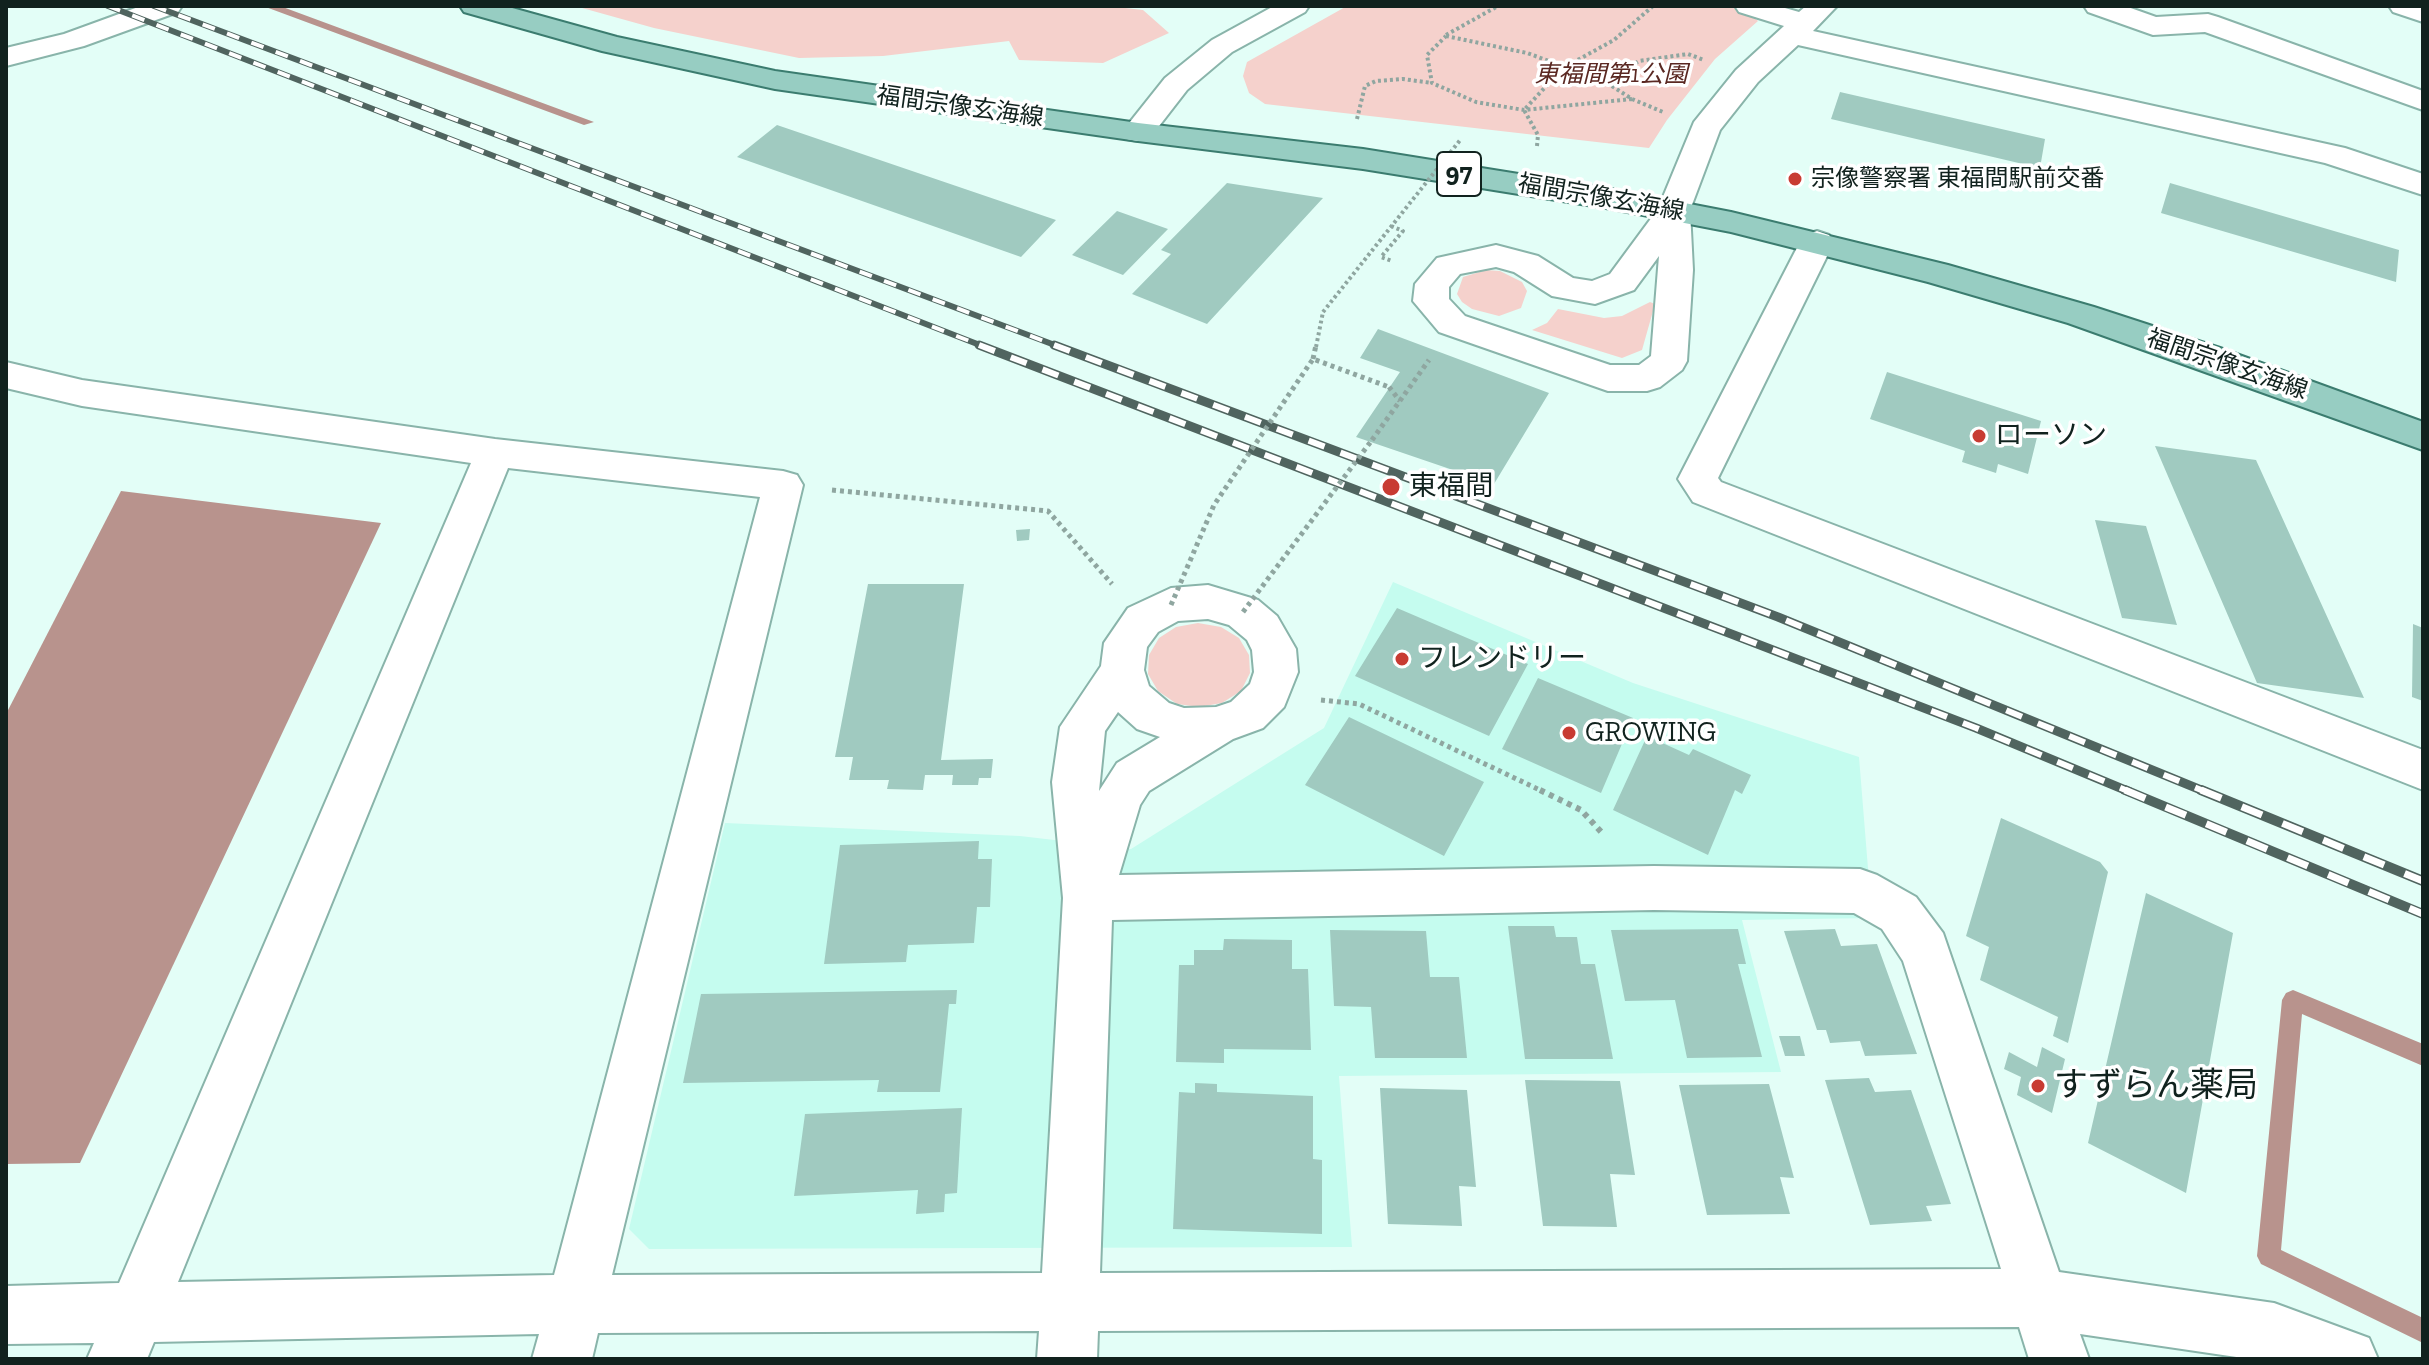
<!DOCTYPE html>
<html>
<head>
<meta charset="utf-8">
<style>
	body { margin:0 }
	#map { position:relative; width:2429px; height:1365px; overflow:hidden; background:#e3fef7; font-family:"Zilla Slab",serif }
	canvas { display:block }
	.frame { position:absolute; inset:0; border:8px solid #11221e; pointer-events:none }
</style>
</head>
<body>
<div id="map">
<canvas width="2429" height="1365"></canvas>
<div class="frame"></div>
</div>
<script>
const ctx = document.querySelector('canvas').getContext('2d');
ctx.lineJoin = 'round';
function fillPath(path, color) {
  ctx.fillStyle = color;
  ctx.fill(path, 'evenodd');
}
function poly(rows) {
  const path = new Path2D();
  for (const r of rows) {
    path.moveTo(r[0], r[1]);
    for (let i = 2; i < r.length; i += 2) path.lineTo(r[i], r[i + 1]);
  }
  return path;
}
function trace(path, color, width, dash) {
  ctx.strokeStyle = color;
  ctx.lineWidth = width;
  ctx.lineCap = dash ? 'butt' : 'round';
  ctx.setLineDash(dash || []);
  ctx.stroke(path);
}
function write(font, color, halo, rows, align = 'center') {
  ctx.font = font + ' "Zilla Slab","Noto Sans JP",serif';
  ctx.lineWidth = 7;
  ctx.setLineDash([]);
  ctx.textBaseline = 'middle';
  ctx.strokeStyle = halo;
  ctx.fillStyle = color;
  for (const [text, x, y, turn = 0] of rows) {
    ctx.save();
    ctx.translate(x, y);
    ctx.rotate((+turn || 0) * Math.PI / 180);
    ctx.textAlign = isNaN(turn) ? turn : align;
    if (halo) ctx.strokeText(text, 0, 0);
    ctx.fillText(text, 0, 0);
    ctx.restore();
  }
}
fillPath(poly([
	[1393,582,1633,683,1859,757,1872,918,1742,920,1781,1072,1339,1076,1352,1247,649,1249,629,1229,725,823,1020,836,1131,849,1324,728]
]), '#c5fcef');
fillPath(poly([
	[575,6,1107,6,1143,10,1169,33,1103,63,1019,60,1009,41,883,56,799,58,654,28],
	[1347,6,1727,6,1749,13,1758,21,1715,59,1667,120,1649,148,1265,104,1249,93,1243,76,1247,62],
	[1486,270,1500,271,1522,282,1527,291,1521,308,1499,316,1472,309,1462,302,1457,294,1463,277],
	[1650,302,1655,304,1642,350,1622,358,1532,330,1547,323,1558,309,1604,318,1622,316],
	[1198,623,1221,627,1239,638,1249,655,1250,673,1241,691,1222,703,1199,707,1177,704,1158,691,1148,674,1149,655,1159,638,1176,627]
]), '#f5d1cc');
fillPath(poly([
	[121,491,381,523,80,1163,6,1164,6,714]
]), '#b8938d');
fillPath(poly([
	[263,6,280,6,594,122,584,125,263,6],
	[2293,990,2423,1044,2423,1066,2302,1014,2281,1250,2423,1318,2423,1343,2261,1264,2257,1256,2282,1000,2286,993,2293,990]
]), '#b8938d');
fillPath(poly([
	[1840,92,2045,139,2040,168,1831,119],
	[777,125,1056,220,1021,257,737,157],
	[1227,183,1323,198,1207,324,1132,294,1171,254,1161,250],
	[2170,183,2399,250,2396,282,2161,213],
	[1117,211,1168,229,1123,275,1072,255],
	[1378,329,1549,393,1494,484,1356,437,1400,372,1360,358],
	[1887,372,2041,421,2028,474,1998,464,1996,473,1962,462,1965,451,1870,419],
	[2155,446,2256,460,2364,698,2257,683],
	[2095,520,2146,526,2177,625,2122,618],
	[1030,529,1029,540,1017,541,1016,530],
	[868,584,964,584,941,760,993,759,991,778,979,778,978,785,952,785,953,775,925,775,923,790,887,789,889,780,849,780,853,757,835,757],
	[1397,608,1528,664,1489,736,1355,676],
	[2413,624,2423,628,2423,701,2412,697],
	[1538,678,1633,718,1601,793,1502,749],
	[1349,717,1484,782,1444,856,1305,785],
	[1647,736,1689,755,1693,749,1751,775,1742,794,1735,790,1708,855,1613,810],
	[2001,818,2100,862,2108,872,2068,1043,2053,1036,2058,1017,1980,980,1989,947,1966,936],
	[979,841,978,859,992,859,990,907,977,907,974,943,908,945,906,962,824,964,840,845],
	[2146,893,2233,933,2186,1193,2088,1143],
	[1508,926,1554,926,1556,937,1577,937,1581,964,1595,964,1613,1059,1525,1059],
	[1738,929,1746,964,1738,964,1762,1057,1687,1058,1675,1000,1625,1001,1611,930],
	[1835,929,1841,946,1877,944,1917,1054,1865,1056,1860,1041,1830,1043,1826,1030,1817,1030,1784,931],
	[1330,930,1426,931,1430,977,1459,977,1467,1058,1375,1058,1371,1007,1334,1006],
	[1224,939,1292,940,1292,969,1308,969,1311,1050,1224,1049,1224,1063,1176,1062,1179,965,1194,965,1194,950,1223,950],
	[957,990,956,1004,949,1004,940,1092,877,1092,879,1080,683,1083,701,994],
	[1779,1036,1800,1036,1805,1056,1785,1056],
	[2042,1047,2065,1059,2052,1113,2017,1095,2021,1077,2004,1069,2009,1052,2037,1067],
	[1869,1078,1875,1092,1911,1090,1951,1204,1926,1206,1932,1221,1870,1225,1825,1080],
	[1525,1080,1620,1081,1635,1175,1610,1174,1617,1227,1543,1226],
	[1195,1083,1217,1084,1217,1092,1313,1096,1313,1159,1322,1160,1322,1234,1173,1229,1179,1092,1195,1093],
	[1769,1084,1794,1178,1780,1177,1790,1214,1707,1215,1679,1085],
	[1380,1088,1467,1090,1476,1187,1459,1186,1462,1226,1388,1224],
	[962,1108,957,1193,945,1194,944,1212,916,1214,918,1190,794,1196,805,1114]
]), '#a0cac0');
const minor = poly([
	[141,6,182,6,178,12,84,46,6,66,6,48,64,34,141,6],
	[1274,6,1309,6,1305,12,1232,52,1187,90,1149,139,1138,141,1127,139,1122,132,1165,78,1212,40,1274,6],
	[1735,6,1778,6,1799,12,1806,6,1837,6,1813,31,2345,148,2423,174,2423,195,2325,163,1798,45,1758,82,1720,130,1690,210,1693,270,1687,361,1682,370,1660,387,1647,391,1608,391,1439,332,1413,301,1415,284,1437,258,1496,245,1538,256,1573,278,1592,281,1610,274,1658,209,1694,122,1736,70,1784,26,1739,12,1735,6],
	[1659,256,1651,356,1639,365,1610,365,1465,316,1449,299,1449,287,1460,274,1496,267,1514,272,1552,296,1595,304,1634,290,1659,256],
	[2084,6,2125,6,2156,17,2208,14,2218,17,2423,91,2423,110,2205,32,2153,35,2088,12,2084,6],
	[2389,6,2423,6,2423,22,2393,12,2389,6],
	[1817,231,1829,235,1834,242,1718,478,1721,482,2423,750,2423,790,1693,502,1678,479,1800,242,1805,235,1817,231],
	[6,362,82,380,495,439,783,471,797,475,803,485,612,1275,1042,1273,1063,898,1052,782,1060,727,1101,666,1104,643,1128,608,1171,588,1208,585,1258,600,1277,616,1296,649,1298,672,1284,707,1263,728,1233,739,1149,791,1140,805,1119,875,1654,866,1860,869,1877,875,1916,897,1943,933,2059,1272,2274,1303,2369,1338,2378,1359,2250,1359,2080,1334,2089,1359,2029,1359,2019,1327,1098,1331,1097,1359,1037,1359,1039,1331,598,1333,592,1359,532,1359,539,1334,154,1342,147,1359,87,1359,94,1343,6,1344,6,1286,119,1283,471,463,82,406,6,388,6,362],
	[508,468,760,497,554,1275,178,1282,508,468],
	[1208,619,1229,625,1247,640,1252,650,1254,672,1250,684,1231,702,1216,707,1184,708,1169,703,1149,686,1144,670,1147,647,1158,632,1178,621,1208,619],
	[1118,712,1137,729,1160,737,1117,763,1099,791,1105,731,1118,712],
	[1654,910,1854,913,1882,929,1903,961,2001,1269,1100,1273,1112,920,1654,910]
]);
const major = poly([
	[460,6,505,6,617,37,775,71,1138,123,1363,149,1612,189,1731,212,1948,265,2094,307,2220,348,2423,422,2423,450,2068,323,1928,282,1731,232,1612,209,1363,169,1138,141,775,89,602,51,464,12,460,6]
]);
trace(minor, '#89b4aa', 4);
trace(major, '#3b7c6f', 4);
trace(poly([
	[1446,35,1498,6],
	[1446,36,1527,53,1604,81,1632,99,1524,110,1476,102,1432,83,1427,55,1446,36],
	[1604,81,1639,61,1688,54,1704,60],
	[1632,99,1663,112],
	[1357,119,1365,86,1376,81,1403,79,1432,83],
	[1537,146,1538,135,1524,110,1563,68,1614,40,1653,6],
	[1391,226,1403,231,1381,257,1392,261],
	[1316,347,1323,312]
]), '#8fa6a0', 4, [3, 3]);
trace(poly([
	[1313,359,1316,345],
	[1389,387,1400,401],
	[1372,440,1429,360],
	[832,490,1048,511,1112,584],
	[1321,700,1359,704,1544,792]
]), '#8fa6a0', 5, [4, 4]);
trace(poly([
	[1540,790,1581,810,1604,835]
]), '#8fa6a0', 6, [5, 5]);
fillPath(minor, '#fff');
fillPath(major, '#97cdc2');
const railFar2 = poly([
	[108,6,985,347],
	[154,6,1060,347]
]);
const railFar1 = poly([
	[979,345,1976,728,2130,792],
	[1054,345,1778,617,2206,792]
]);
const rail = poly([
	[2125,790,2423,914],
	[2201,790,2423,881]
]);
trace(railFar2, '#50645f', 6);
trace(railFar1, '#50645f', 9);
trace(rail, '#50645f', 10);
trace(railFar2, '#fff', 4, [13]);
trace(railFar1, '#fff', 6, [17]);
trace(rail, '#fff', 7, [22]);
trace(poly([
	[1323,312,1461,139]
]), '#8fa6a0', 4, [3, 3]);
trace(poly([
	[1171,605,1214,505,1313,359,1389,387],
	[1243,612,1372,440]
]), '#8fa6a0', 5, [4, 4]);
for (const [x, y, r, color] of [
	[1795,179,8,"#c83b32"],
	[1979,436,8,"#c83b32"],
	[1391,487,10,"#c83b32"],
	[1402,659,8,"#c83b32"],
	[1569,733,8,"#c83b32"],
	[2038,1086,8,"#c83b32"]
]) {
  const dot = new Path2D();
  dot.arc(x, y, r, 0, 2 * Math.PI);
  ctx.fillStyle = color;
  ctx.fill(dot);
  trace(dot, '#fff', 3);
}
write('italic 24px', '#5a2822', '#fff', [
	["東福間第1公園",1611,75]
]);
write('24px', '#11221e', '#fff', [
	["福間宗像玄海線",960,107,8],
	["福間宗像玄海線",1601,198,10],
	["福間宗像玄海線",2227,365,19]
]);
write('24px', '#11221e', '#fff', [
	["宗像警察署 東福間駅前交番",1811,179]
], 'left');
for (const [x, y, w] of [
	[1459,174,44]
]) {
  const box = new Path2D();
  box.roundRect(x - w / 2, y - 22, w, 44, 6);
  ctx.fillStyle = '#fff';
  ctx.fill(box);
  trace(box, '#11221e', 2);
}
write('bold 26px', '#11221e', null, [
	["97",1459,174]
]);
write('28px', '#11221e', '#fff', [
	["ローソン",1995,436],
	["東福間",1409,487],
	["フレンドリー",1418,659],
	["GROWING",1585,733]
], 'left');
write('34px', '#11221e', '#fff', [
	["すずらん薬局",2054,1086]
], 'left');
</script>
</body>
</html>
